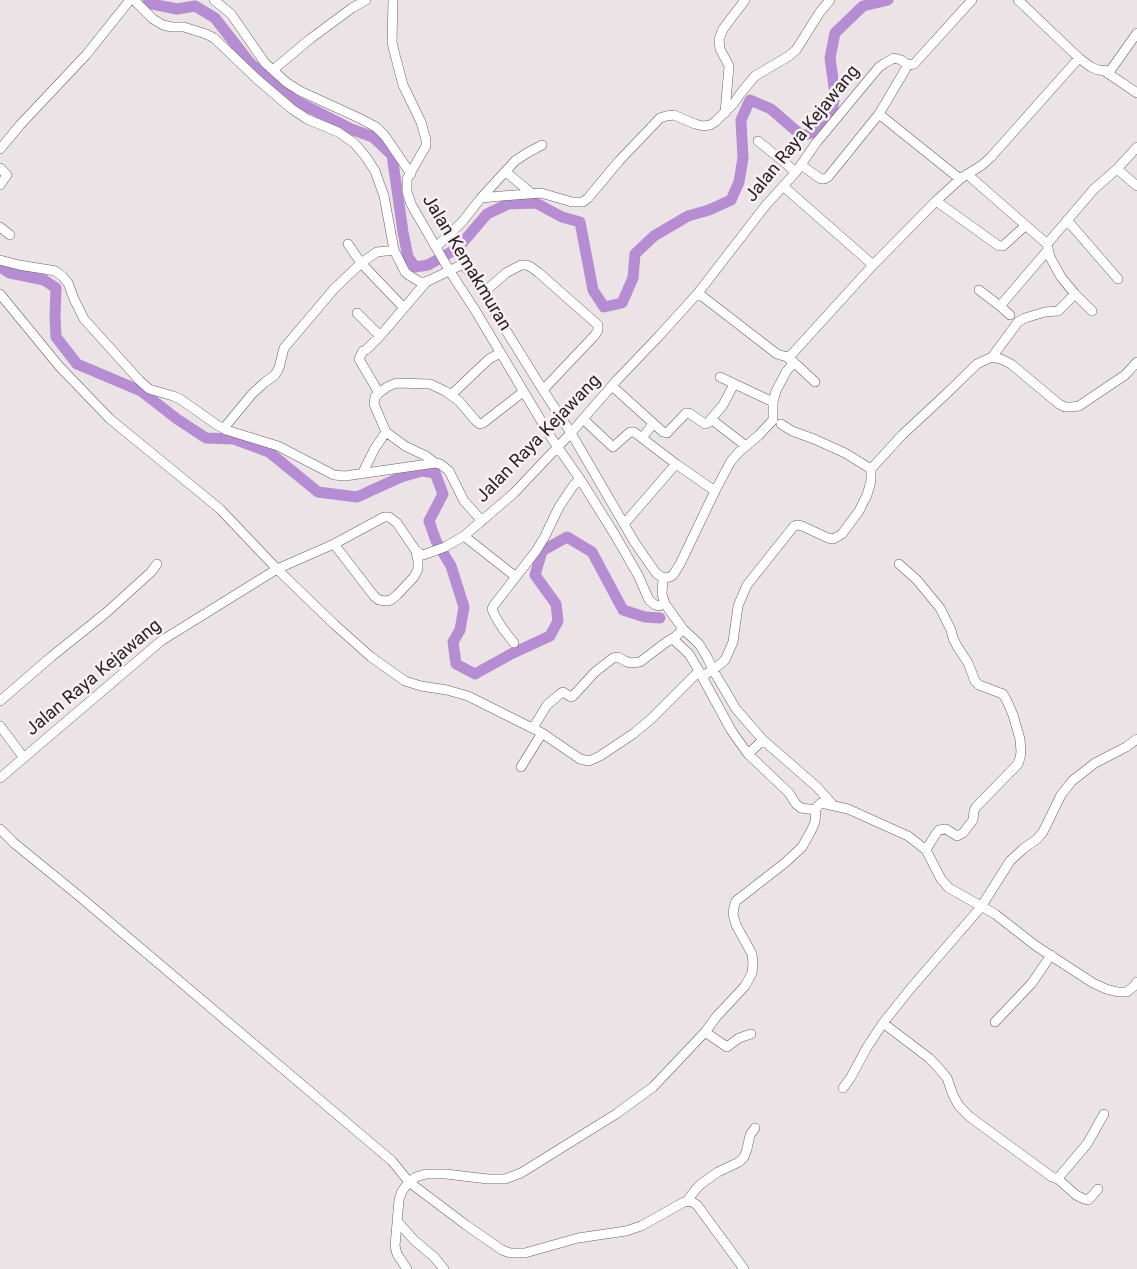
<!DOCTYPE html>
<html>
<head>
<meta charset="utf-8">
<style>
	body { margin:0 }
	canvas { display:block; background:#ece3e6 }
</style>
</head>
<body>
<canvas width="1137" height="1269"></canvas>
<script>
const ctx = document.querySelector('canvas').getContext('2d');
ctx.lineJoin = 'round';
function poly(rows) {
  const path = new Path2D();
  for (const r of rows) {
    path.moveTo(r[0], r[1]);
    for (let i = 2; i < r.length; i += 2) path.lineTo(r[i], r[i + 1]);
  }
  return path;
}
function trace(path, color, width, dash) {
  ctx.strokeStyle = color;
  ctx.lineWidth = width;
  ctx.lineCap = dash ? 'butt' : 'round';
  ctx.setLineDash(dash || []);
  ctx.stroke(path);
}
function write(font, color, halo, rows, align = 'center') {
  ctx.font = font + ' Roboto,sans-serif';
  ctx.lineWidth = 5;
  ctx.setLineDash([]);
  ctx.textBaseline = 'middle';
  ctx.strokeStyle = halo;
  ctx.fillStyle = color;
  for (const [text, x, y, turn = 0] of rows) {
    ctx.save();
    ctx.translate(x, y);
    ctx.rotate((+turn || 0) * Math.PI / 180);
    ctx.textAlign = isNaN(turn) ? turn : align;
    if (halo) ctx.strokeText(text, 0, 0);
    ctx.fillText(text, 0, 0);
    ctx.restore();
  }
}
trace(poly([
	[148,0,152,4,177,9,195,6,215,18,250,63,296,101,351,129,373,137,392,155,403,232,408,257,415,267,428,265,458,248,487,214,508,204,536,203,562,217,580,222,593,290,604,307,622,303,633,278,635,254,654,236,688,216,709,210,731,200,739,182,743,158,741,120,750,100,771,109,802,136,814,132,832,113,835,94,830,58,835,33,863,6,888,0],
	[0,267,10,273,44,280,56,288,55,317,56,337,77,364,141,391,177,419,206,438,234,439,269,452,318,492,357,497,401,477,422,471,435,473,443,494,429,521,436,541,451,566,464,607,460,630,453,642,456,664,475,674,511,654,550,636,558,621,556,604,535,575,542,551,567,537,592,552,623,610,645,617,660,618]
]), '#b68cd3', 11);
const minor = poly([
	[214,0,231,14,265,63,286,82,300,91,359,118,376,127,385,136,411,174],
	[393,0,392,42,394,51,403,85,421,122,426,140,426,146,423,151,407,179,407,192,411,204,449,270,475,310,552,439,580,479,615,535,638,575,649,600,655,605,659,606,665,603],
	[1018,0,1079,58],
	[273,70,310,39,352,8,366,0],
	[1106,72,1137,93],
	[725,113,729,66,720,49,719,39,723,29,745,0],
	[879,114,960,179],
	[758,141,796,172],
	[1137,147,1117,169,1137,186],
	[0,149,20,125,86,55,130,0],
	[801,165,821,179,824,179,828,177,879,114,908,65],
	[0,168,7,175,0,185],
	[506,172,531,193],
	[967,174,1047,244,1050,257,1061,277,1075,294,1092,311],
	[783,186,873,265],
	[481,198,515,161,527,153,542,145],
	[936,201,999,246,1003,246,1025,226],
	[1067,220,1118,279],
	[0,227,10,235],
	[1047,244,1094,189,1117,169],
	[437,246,462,222,481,198,502,196,541,193,572,202,583,202,588,198,619,161,660,118,666,116,674,115,695,124,703,126,710,125,715,122,734,103,740,94,755,76,789,56,796,50,820,12,830,0],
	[394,250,377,252,361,263,404,308,380,336,366,350,363,351,359,359,379,393,375,397,374,404,386,432,405,446,426,456,435,463,440,464,444,467,449,471,464,501,482,521],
	[0,260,19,265,50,270,55,271,62,276,68,283,74,299,84,319,139,380,149,389,173,396,180,399,217,425,226,430,278,446,334,475,345,476,435,463],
	[979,290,1000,306],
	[483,293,506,273,521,265,526,265,531,267,539,273,598,325,598,330,595,335,543,390],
	[698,293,777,354,787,357,792,354,873,265,936,201,960,179,982,165,991,157,1079,58,1091,67,1098,70,1110,71,1137,33],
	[0,294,59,366,110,419,220,509,277,569,334,624,371,657,405,681,421,686,447,690,468,696,542,733,580,759,589,761,600,756,633,734,651,719,699,671],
	[404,308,427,281],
	[357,313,380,336],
	[1010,315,1000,306,1047,251],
	[992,357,1001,359,1011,364,1059,404,1065,407,1072,407,1079,406,1125,375,1137,362],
	[789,359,797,365,815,382],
	[720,377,773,402],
	[612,386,663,432,667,433,686,413,689,413,705,424,708,423,711,419,746,446],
	[379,393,387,387,396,383,430,384,445,391,459,401,476,421,480,424,483,423,523,392],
	[451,395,489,359,500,353],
	[583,419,613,447,630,432,634,432,642,438,653,424],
	[711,419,723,405,734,384],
	[781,424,792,431,814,439,845,453,871,469,871,481,867,495,859,511,842,534,837,537,833,539,828,538,802,526,797,525,794,526,747,585,738,606,733,642,725,660,713,670,736,709,763,740,817,787,833,805],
	[224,428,252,394,264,383,275,375,279,368,284,348,290,341,334,289,361,263,348,244],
	[642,438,676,464],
	[871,469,902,435,944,396,977,364,992,357,1018,322,1025,318,1045,312,1058,311,1075,294],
	[362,474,375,448,386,432],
	[624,524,676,464,715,491],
	[464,536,516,577],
	[334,544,374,596,379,600,386,601,391,600,397,595,414,577,418,569,418,561,416,551],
	[899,564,917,580,940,608,951,630,953,638,957,646,968,663,975,681,979,685,1003,694,1007,701,1013,715,1020,739,1021,752,1020,758,1018,764,976,807,974,811,973,820,963,833,957,836,946,829,939,830,935,835,926,850],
	[663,578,670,577,673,575,680,564,715,491,731,461,739,452,759,435,773,420,773,402,776,391,786,372,794,362],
	[683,629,699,644,707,657,713,670,702,676],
	[514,643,503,629,495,616,492,609,494,605,536,551,544,538,559,507,573,486,580,479],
	[0,701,51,657,107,612,151,572,157,564],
	[0,726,24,758],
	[533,728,547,705,560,694,563,692,571,697,573,696,595,672,613,658,618,657,625,661,630,663,640,662,665,643,673,638],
	[748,754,763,740],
	[521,767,542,733],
	[0,778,161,641,277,569,334,544,384,517,389,517,397,523,416,551,423,555,445,547,464,536,514,493,569,435,617,380,659,336,698,293,766,205,796,172,816,143,879,67,885,63,894,58,901,60,908,65,914,64,972,0],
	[816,810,817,807,821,803,848,809,908,836,926,850,941,879,949,888,995,914,1036,946,1093,983,1106,989,1118,992,1127,992,1134,986,1137,982],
	[0,829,14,843,79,896,392,1161,409,1182,416,1177,426,1174,446,1174,488,1179,505,1179,521,1173,616,1114,653,1087,705,1032,717,1016,745,986,752,973,753,963,752,954,736,925,733,914,734,907,736,901,786,862,802,847,811,831,815,822,816,810,801,808,796,804,789,793,748,754,731,730,699,671,689,654,674,640,673,638,675,637,683,629,665,604,662,594,663,578,656,573,635,543,571,433,543,390,469,271,464,266,461,265,426,282,420,282,410,276,405,272,394,250,384,196,375,171,366,157,354,143,338,132,307,119,292,109,258,80,214,38,206,34,184,27,172,27,163,25,153,19,134,0],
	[995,1022,1032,983,1051,955],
	[883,1023,929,1058,936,1065,947,1078,953,1095,959,1106,970,1117,1052,1177,1058,1179,1059,1177,1087,1144,1104,1114],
	[705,1032,727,1047,739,1038,751,1034],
	[843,1088,851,1077,866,1049,883,1023,911,988,981,907,1010,861,1023,849,1037,839,1043,832,1061,795,1072,781,1095,763,1126,747,1137,739],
	[1058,1179,1076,1195,1084,1199,1088,1200,1091,1197,1098,1189],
	[687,1201,696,1189,701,1184,718,1172,739,1162,744,1157,747,1149,750,1135,755,1128],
	[398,1222,414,1240,434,1257,444,1269],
	[407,1269,397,1254,395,1246,399,1200,402,1191,409,1182,466,1225,502,1250,510,1253,525,1253,578,1238,626,1231,641,1226,684,1202,691,1201,697,1205,744,1269]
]);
trace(minor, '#696164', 10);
trace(minor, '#fff', 9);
write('18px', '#272325', '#f9f0f4', [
	["Jalan Raya Kejawang",803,134,-51],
	["Jalan Kemakmuran",466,263,59],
	["Jalan Raya Kejawang",539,439,-46],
	["Jalan Raya Kejawang",94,678,-40]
]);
</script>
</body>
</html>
